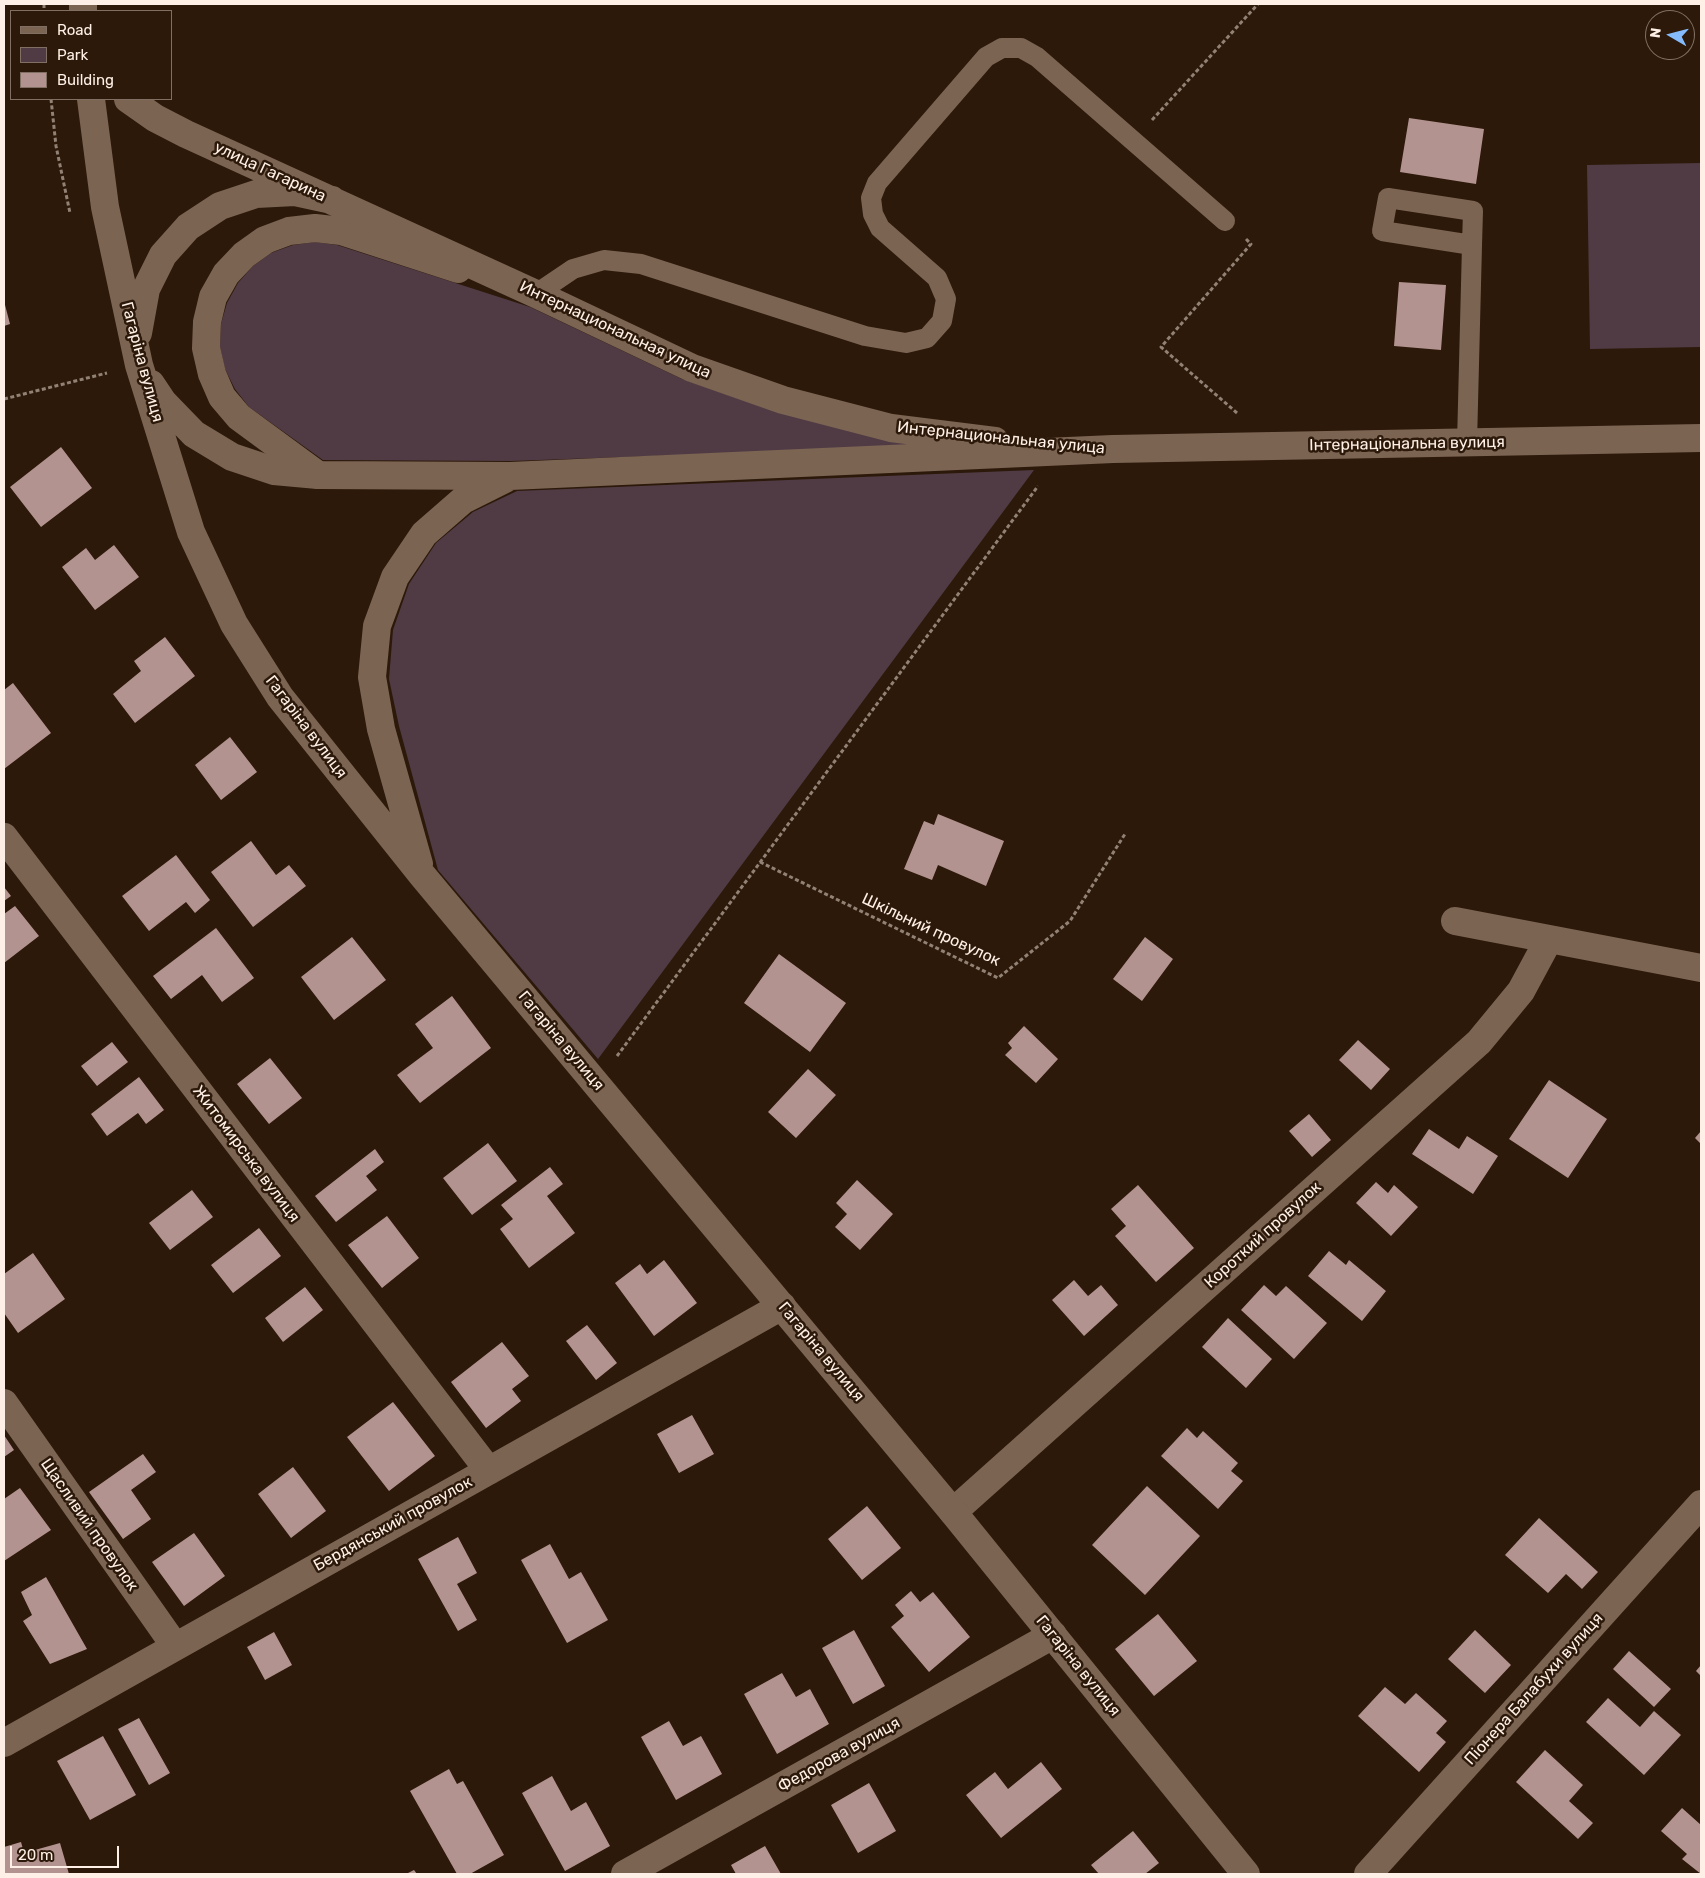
<!DOCTYPE html>
<html>
<head>
<meta charset="utf-8">
<style>
	body { margin:0 }
	#map { position:relative; width:1705px; height:1878px; overflow:hidden; background:#2c190a; font-family:Rubik,sans-serif }
	canvas { display:block }
	.frame { position:absolute; inset:0; border:5px solid #fef0e6; pointer-events:none }
	.legend { position:absolute; left:10px; top:10px; width:162px; height:90px; box-sizing:border-box; background:#2c190a; border:1px solid #806f62; margin:0; padding:6px 9px; list-style:none; font-size:15px; color:#fef0e6 }
	.legend li { display:flex; align-items:center; gap:10px; height:25px }
	.legend b { width:25px; border:1px solid #806f62 }
	.north { position:absolute; left:1645px; top:10px; width:50px; height:50px; box-sizing:border-box; background:#2c190a; border:1px solid #806f62; border-radius:50%; rotate:278deg; font-size:14px; font-weight:700; line-height:20px; text-align:center; color:#fef0e6 }
	.north::after { content:''; display:block; margin:auto; width:18px; height:22px; background:#85bbfb; clip-path:polygon(50% 0,100% 100%,50% 72%,0 100%) }
	.scale { position:absolute; left:10px; top:1846px; width:109px; height:22px; box-sizing:border-box; border:2px solid #fef0e6; border-top:0; padding-left:6px; font-size:15px; line-height:18px; white-space:nowrap; color:#fef0e6; -webkit-text-stroke:4px #2c190a; paint-order:stroke }
</style>
</head>
<body>
<div id="map">
<canvas width="1705" height="1878"></canvas>
<div class="frame"></div>
<ul class="legend">
<li><b style="height:6px;background:#7c6453"></b>Road</li>
<li><b style="height:14px;background:#503b44"></b>Park</li>
<li><b style="height:14px;background:#b39390"></b>Building</li>
</ul>
<div class="north">N</div>
<div class="scale">20 m</div>
</div>
<script>
const ctx = document.querySelector('canvas').getContext('2d');
ctx.lineJoin = 'round';
function fillPath(path, color) {
  ctx.fillStyle = color;
  ctx.fill(path, 'evenodd');
}
function poly(rows) {
  const path = new Path2D();
  for (const r of rows) {
    path.moveTo(r[0], r[1]);
    for (let i = 2; i < r.length; i += 2) path.lineTo(r[i], r[i + 1]);
  }
  return path;
}
function trace(path, color, width, dash) {
  ctx.strokeStyle = color;
  ctx.lineWidth = width;
  ctx.lineCap = dash ? 'butt' : 'round';
  ctx.setLineDash(dash || []);
  ctx.stroke(path);
}
function write(font, color, halo, rows, align = 'center') {
  ctx.font = font + ' Rubik,sans-serif';
  ctx.lineWidth = 5;
  ctx.setLineDash([]);
  ctx.textBaseline = 'middle';
  ctx.strokeStyle = halo;
  ctx.fillStyle = color;
  for (const [text, x, y, turn = 0] of rows) {
    ctx.save();
    ctx.translate(x, y);
    ctx.rotate((+turn || 0) * Math.PI / 180);
    ctx.textAlign = isNaN(turn) ? turn : align;
    if (halo) ctx.strokeText(text, 0, 0);
    ctx.fillText(text, 0, 0);
    ctx.restore();
  }
}
fillPath(poly([
	[1701,163,1701,347,1590,349,1587,165],
	[315,242,337,245,530,307,682,379,780,413,910,441,909,447,511,461,323,460,249,407,235,389,225,369,220,347,221,324,227,303,238,283,253,266,271,253,293,245],
	[1034,470,598,1059,438,870,399,726,389,679,393,630,409,584,436,543,473,512,517,491]
]), '#503b44');
fillPath(poly([
	[1409,118,1484,129,1476,184,1400,172],
	[1399,282,1446,285,1441,350,1394,346],
	[4,301,10,324,4,326],
	[61,447,92,488,41,527,10,487],
	[114,545,139,577,95,610,62,567,86,548,95,560],
	[165,637,195,676,135,723,113,694,141,671,134,661],
	[13,683,51,733,4,769,4,690],
	[230,737,257,772,221,800,195,765],
	[938,814,1004,841,986,886,938,865,932,880,904,869,924,821,934,825],
	[251,841,276,875,289,865,306,886,253,927,211,872],
	[176,855,210,900,195,913,186,902,149,931,122,896],
	[4,887,11,896,4,901],
	[15,906,39,936,4,963,4,914],
	[216,928,254,978,222,1002,202,975,171,999,153,976],
	[352,937,386,980,334,1020,301,977],
	[1145,937,1173,959,1142,1001,1113,979],
	[779,954,846,1003,810,1052,744,1003],
	[452,996,491,1048,420,1103,397,1075,433,1048,415,1024],
	[1024,1026,1058,1059,1036,1083,1005,1055,1012,1048,1008,1043],
	[1358,1040,1390,1069,1371,1090,1339,1060],
	[112,1042,128,1062,97,1086,81,1066],
	[270,1058,302,1098,269,1124,237,1084],
	[808,1069,836,1095,796,1138,768,1112],
	[139,1077,164,1110,146,1124,138,1113,107,1136,91,1114],
	[1549,1080,1607,1119,1568,1178,1509,1139],
	[1309,1114,1331,1140,1312,1157,1289,1131],
	[1429,1129,1459,1149,1467,1136,1498,1156,1473,1194,1412,1154],
	[1701,1131,1701,1144,1695,1138],
	[488,1143,517,1181,472,1215,443,1178],
	[375,1149,384,1162,366,1176,377,1190,336,1222,315,1196],
	[550,1167,563,1184,547,1196,575,1233,529,1268,500,1229,513,1219,501,1205],
	[857,1180,893,1214,860,1250,835,1227,847,1214,836,1203],
	[1376,1182,1388,1193,1394,1185,1418,1207,1391,1236,1356,1203],
	[1138,1185,1194,1248,1156,1282,1115,1236,1126,1226,1111,1209],
	[192,1190,213,1217,170,1250,149,1223],
	[387,1216,419,1258,382,1288,348,1245],
	[259,1228,281,1256,233,1293,211,1265],
	[1329,1251,1346,1265,1349,1260,1386,1291,1362,1321,1308,1276],
	[33,1253,65,1299,18,1333,4,1313,4,1274],
	[664,1260,697,1303,654,1336,615,1283,640,1264,647,1274],
	[1074,1280,1088,1296,1101,1285,1118,1305,1084,1336,1052,1300],
	[1264,1285,1276,1296,1286,1286,1327,1323,1294,1359,1241,1310],
	[305,1287,323,1310,283,1342,265,1318],
	[1228,1318,1272,1359,1246,1388,1202,1347],
	[587,1325,617,1363,596,1380,566,1341],
	[502,1342,529,1376,512,1389,521,1401,486,1428,451,1382],
	[393,1402,435,1456,389,1491,347,1437],
	[692,1415,714,1454,679,1473,657,1434],
	[1187,1428,1197,1438,1203,1431,1238,1463,1231,1471,1243,1481,1218,1509,1161,1456],
	[4,1435,14,1450,4,1457],
	[143,1454,156,1472,131,1490,151,1519,123,1539,89,1492],
	[293,1467,326,1511,291,1538,258,1494],
	[1147,1486,1200,1536,1145,1595,1092,1545],
	[20,1488,51,1530,4,1561,4,1499],
	[867,1506,901,1548,862,1580,828,1539],
	[1539,1518,1598,1572,1582,1589,1566,1574,1548,1593,1505,1555],
	[194,1533,225,1576,184,1606,152,1562],
	[458,1537,477,1573,457,1584,477,1620,458,1631,418,1559],
	[550,1544,569,1579,581,1572,608,1620,567,1643,521,1560],
	[46,1577,87,1649,50,1664,23,1621,32,1615,21,1592],
	[911,1591,920,1602,933,1592,970,1637,929,1672,891,1627,904,1616,895,1605],
	[1158,1614,1197,1661,1154,1696,1115,1649],
	[854,1630,885,1686,853,1704,822,1648],
	[1475,1630,1511,1665,1485,1693,1448,1659],
	[274,1632,292,1665,265,1680,247,1647],
	[1629,1651,1671,1689,1654,1707,1613,1669],
	[1701,1665,1701,1676,1696,1671],
	[782,1673,796,1697,810,1689,829,1724,777,1754,744,1694],
	[1385,1687,1405,1704,1416,1693,1447,1721,1436,1733,1446,1742,1419,1772,1358,1716],
	[1608,1698,1640,1727,1654,1711,1681,1735,1644,1775,1586,1722],
	[139,1718,170,1773,149,1785,118,1729],
	[669,1721,683,1746,701,1736,722,1774,676,1800,641,1737],
	[103,1736,136,1795,90,1820,57,1761],
	[1545,1750,1583,1785,1569,1801,1593,1823,1578,1839,1516,1782],
	[1041,1762,1062,1789,1001,1838,966,1795,995,1772,1008,1789],
	[449,1769,457,1784,463,1781,504,1855,470,1874,457,1874,410,1791],
	[552,1776,571,1811,586,1802,610,1846,565,1871,522,1793],
	[869,1783,896,1831,858,1853,831,1805],
	[1682,1808,1701,1825,1701,1874,1682,1859,1687,1854,1661,1831],
	[1133,1831,1159,1863,1145,1874,1099,1874,1091,1865],
	[21,1842,24,1853,60,1843,69,1874,4,1874,4,1847],
	[765,1846,781,1874,736,1874,731,1865],
	[414,1870,417,1874,406,1874]
]), '#b39390');
trace(poly([
	[44,4,44,11],
	[51,99,56,146,70,213],
	[1152,120,1258,4],
	[4,399,107,373],
	[1237,413,1161,347,1251,244,1246,239],
	[760,862,998,978,1070,921,1125,834],
	[617,1056,1038,486]
]), '#928275', 3, [4, 2.5]);
trace(poly([
	[536,294,573,269,604,260,641,264,865,336,906,343,927,338,942,321,946,299,937,278,880,228,873,214,871,198,877,183,986,57,1002,48,1021,48,1037,57,1225,221],
	[1467,443,1472,245,1473,211,1388,198,1382,231,1472,245]
]), '#7c6453', 20);
trace(poly([
	[318,475,239,417,222,397,212,374,206,348,207,322,213,297,226,274,244,255,265,240,289,231,315,228,341,231,458,269],
	[4,837,489,1471],
	[1455,921,1701,968],
	[4,1403,175,1646],
	[953,1512,1479,1042,1521,991,1549,939],
	[4,1743,782,1306],
	[625,1874,1053,1635],
	[1368,1874,1701,1504]
]), '#7c6453', 28);
trace(poly([
	[83,4,83,11],
	[91,99,105,207,139,365,191,532,234,624,280,697,422,875,953,1512,1246,1874],
	[128,99,155,118,186,134,536,294,692,368,783,400,891,428,995,441],
	[138,333,146,289,163,255,188,227,220,206,256,194,295,192,332,200],
	[151,384,163,402,194,434,232,457,274,471,318,475,510,476,1113,449,1701,438],
	[419,864,381,729,372,677,377,626,395,577,424,534,463,500,505,479]
]), '#7c6453', 28);
write('16px', '#fef0e6', '#2c190a', [
	["улица Гагарина",270,172,25],
	["Интернациональная улица",615,330,25],
	["Гагаріна вулиця",142,362,75],
	["Интернациональная улица",1001,438,6],
	["Інтернаціональна вулиця",1407,444,-1],
	["Гагаріна вулиця",306,727,53],
	["Шкільний провулок",931,930,25],
	["Гагаріна вулиця",561,1041,50],
	["Житомирська вулиця",246,1154,53],
	["Короткий провулок",1263,1235,-42],
	["Гагаріна вулиця",821,1352,50],
	["Бердянський провулок",393,1524,-29],
	["Щасливий провулок",89,1525,55],
	["Гагаріна вулиця",1078,1666,51],
	["Піонера Балабухи вулиця",1534,1689,-48],
	["Федорова вулиця",839,1755,-29]
]);
</script>
</body>
</html>
